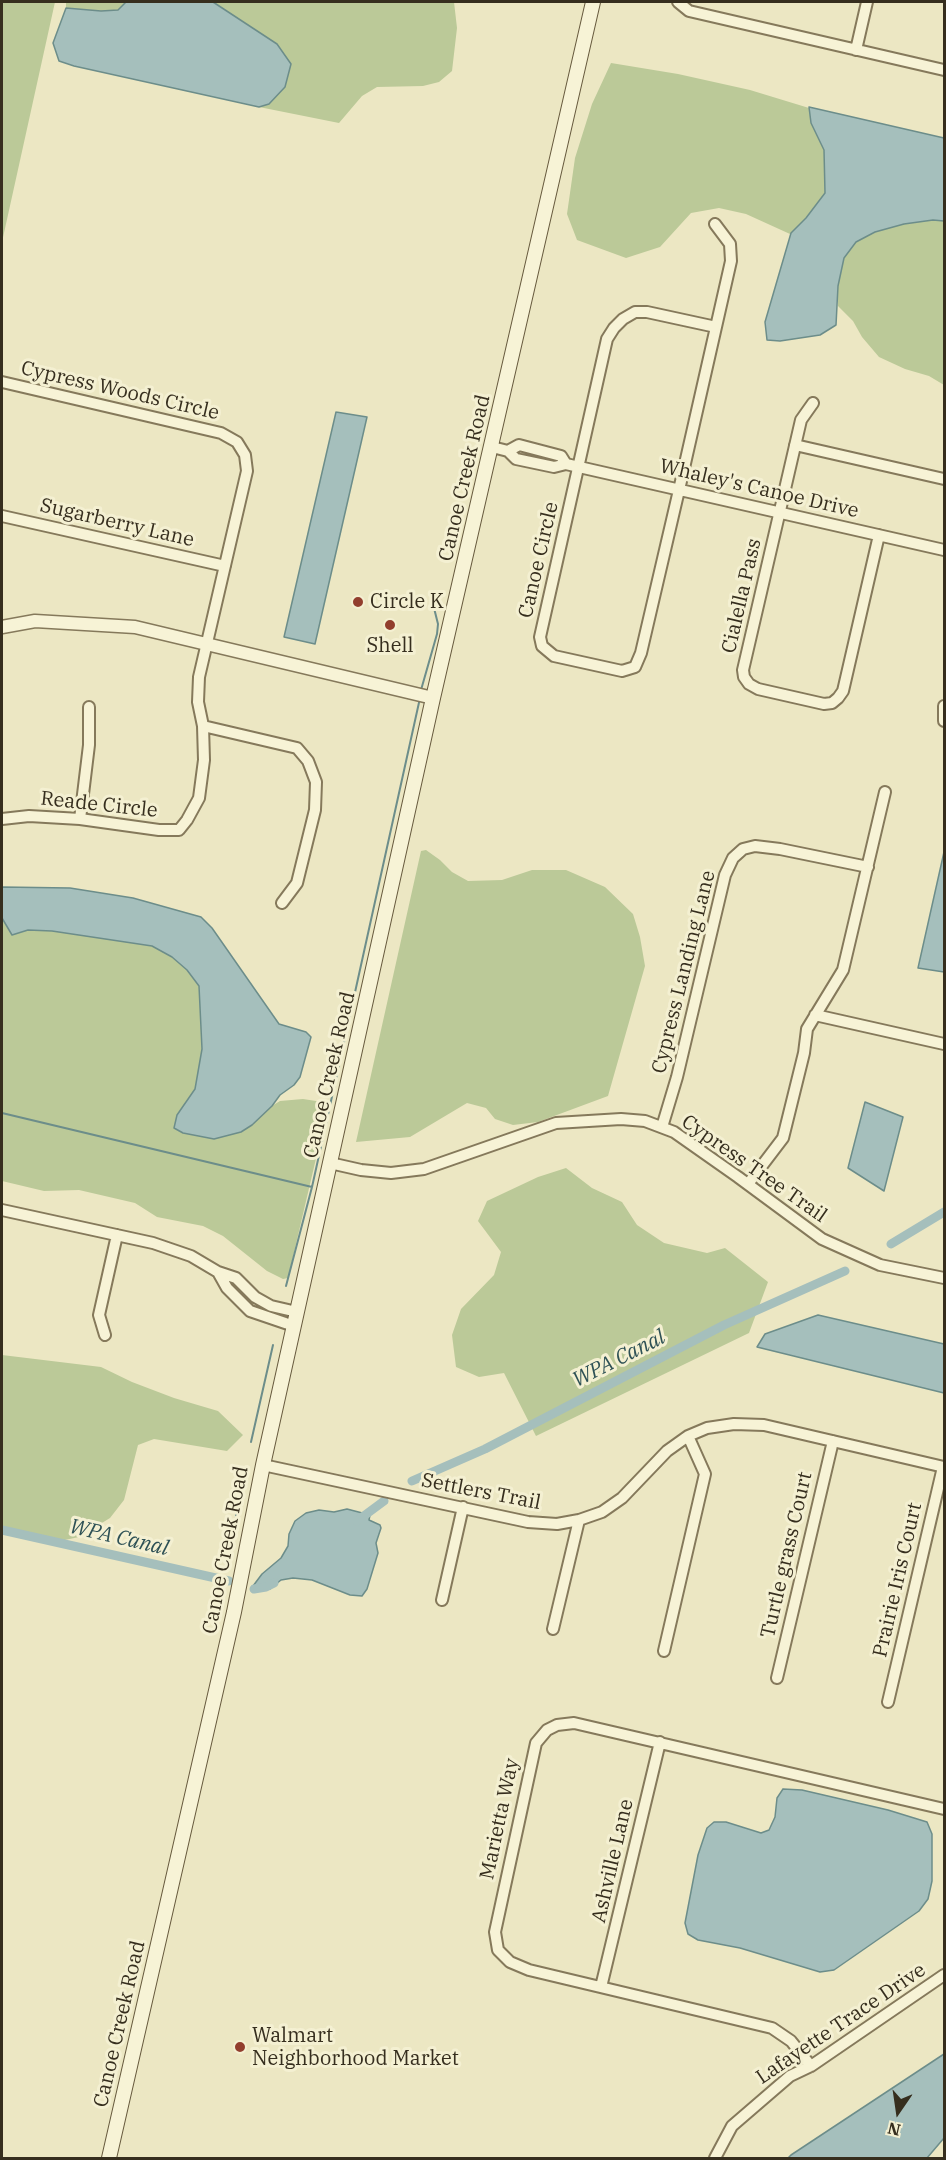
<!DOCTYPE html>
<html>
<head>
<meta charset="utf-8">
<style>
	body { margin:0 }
	#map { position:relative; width:946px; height:2160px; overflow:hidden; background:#ece7c3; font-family:"IBM Plex Serif",serif }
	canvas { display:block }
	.frame { position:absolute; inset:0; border:3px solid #362e1e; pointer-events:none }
	.north { position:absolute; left:868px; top:2082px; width:60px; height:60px; -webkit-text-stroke:4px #f4f0d2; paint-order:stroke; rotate:193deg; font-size:16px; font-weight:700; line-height:24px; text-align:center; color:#362e1e }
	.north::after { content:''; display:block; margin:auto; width:21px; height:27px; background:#362e1e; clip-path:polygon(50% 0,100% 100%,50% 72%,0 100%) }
</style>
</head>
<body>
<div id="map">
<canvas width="946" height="2160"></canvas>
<div class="frame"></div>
<div class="north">N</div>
</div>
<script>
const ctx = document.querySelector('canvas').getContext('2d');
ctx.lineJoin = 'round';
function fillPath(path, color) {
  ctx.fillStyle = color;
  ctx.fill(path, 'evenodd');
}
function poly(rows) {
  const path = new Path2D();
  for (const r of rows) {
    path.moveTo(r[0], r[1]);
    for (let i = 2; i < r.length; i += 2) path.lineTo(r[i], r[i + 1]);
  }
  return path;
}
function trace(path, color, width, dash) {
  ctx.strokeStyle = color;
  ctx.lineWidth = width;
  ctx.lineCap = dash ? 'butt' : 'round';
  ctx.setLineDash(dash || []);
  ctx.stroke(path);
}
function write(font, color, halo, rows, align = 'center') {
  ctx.font = font + ' "IBM Plex Serif",serif';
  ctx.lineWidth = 6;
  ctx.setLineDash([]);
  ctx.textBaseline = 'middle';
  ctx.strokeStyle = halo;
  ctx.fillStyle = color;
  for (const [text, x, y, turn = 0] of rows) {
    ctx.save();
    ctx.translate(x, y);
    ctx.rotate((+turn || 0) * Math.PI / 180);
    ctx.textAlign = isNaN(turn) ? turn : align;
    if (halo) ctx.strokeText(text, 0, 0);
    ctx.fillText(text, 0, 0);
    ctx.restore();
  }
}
fillPath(poly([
	[2,2,55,2,2,242],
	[66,2,126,2,118,10,101,11,66,8],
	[213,2,454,2,457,28,452,71,439,82,423,86,377,87,362,96,339,123,259,107,269,103],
	[611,63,678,74,750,90,809,108,811,123,824,150,825,193,806,218,790,234,746,214,719,208,691,213,660,247,626,258,577,240,567,214,575,158,592,104],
	[933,220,944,221,944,385,929,376,905,369,879,357,862,337,853,321,838,306,838,286,844,258,856,242,875,232,904,224],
	[426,850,440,860,452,872,468,881,502,880,532,870,566,870,605,887,633,914,640,937,645,966,608,1096,538,1122,513,1125,495,1119,486,1108,467,1103,410,1137,356,1142,421,851],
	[2,918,12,935,28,930,52,931,152,946,172,957,187,970,199,986,202,1049,195,1089,177,1115,174,1128,183,1133,214,1139,241,1132,252,1125,265,1110,280,1101,303,1099,329,1103,288,1278,283,1279,267,1271,223,1236,203,1226,157,1217,135,1203,79,1190,44,1191,2,1181],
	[566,1168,592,1188,622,1202,637,1225,664,1243,707,1253,725,1248,768,1282,749,1333,536,1436,504,1373,479,1377,456,1367,452,1335,461,1309,494,1275,501,1252,478,1221,487,1201,538,1177],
	[2,1355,101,1367,132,1382,174,1398,218,1411,243,1435,227,1451,154,1439,138,1445,124,1500,110,1518,79,1537,60,1541,2,1527]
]), '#bbc998');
const water = poly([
	[126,2,213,2,277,44,291,64,285,87,269,104,259,107,74,66,59,61,53,43,66,8,101,11,118,10,126,2],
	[809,107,944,138,944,221,933,220,904,224,875,232,856,242,844,258,838,286,836,325,820,335,780,341,767,340,765,322,791,233,806,218,825,193,824,150,811,123,809,107],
	[336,412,367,417,315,644,284,637,336,412],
	[944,852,944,972,918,968,944,852],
	[2,887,70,888,133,898,201,917,212,928,279,1024,306,1032,311,1037,300,1077,294,1085,280,1095,272,1106,252,1125,241,1132,214,1139,183,1133,174,1128,177,1115,195,1089,202,1049,199,986,187,970,172,957,152,946,52,931,28,930,12,935,2,918,2,887],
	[865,1102,903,1117,884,1191,848,1168,865,1102],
	[818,1315,944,1344,944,1393,757,1347,765,1334,818,1315],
	[347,1509,370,1515,369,1520,380,1525,381,1528,376,1543,378,1553,367,1589,362,1596,350,1595,312,1580,293,1578,281,1580,270,1589,253,1586,262,1574,281,1558,288,1546,289,1534,295,1521,306,1513,319,1510,334,1512,347,1509],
	[783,1789,802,1790,888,1810,927,1822,932,1834,932,1881,928,1899,919,1911,834,1970,820,1972,740,1948,698,1940,688,1934,685,1923,698,1855,707,1828,714,1822,726,1822,761,1833,769,1830,775,1817,777,1798,783,1789],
	[944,2054,944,2138,927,2158,788,2158,791,2155,944,2054]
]);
fillPath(water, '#a5bfbc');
trace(water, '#6c8d8a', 1.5);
trace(poly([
	[421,690,437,634,438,624,434,608,436,600],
	[2,1113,312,1187,286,1286],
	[312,1187,420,698],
	[251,1442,273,1345],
	[228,1564,242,1481]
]), '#6c8d8a', 2);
trace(poly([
	[891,1244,944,1212],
	[412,1481,485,1449,724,1325,845,1271],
	[357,1521,384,1501],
	[2,1530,229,1581],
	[254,1589,266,1587,274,1583]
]), '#a5bfbc', 9);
const minor = poly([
	[678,2,689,11,944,70],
	[856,50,867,2],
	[715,224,730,244,731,261,679,490,641,653,635,667,622,671,554,656,542,646,540,637,607,339,614,328,623,319,635,312,647,312,716,327],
	[2,382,221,433,237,442,245,455,247,471,199,677,198,702,203,726,204,760,199,798,187,820,179,830,159,830,80,819,29,816,2,819],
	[813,403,801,420,743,670,744,677,749,684,758,689,824,704,832,703,838,698,843,691,879,535],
	[795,445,944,479],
	[492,447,508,451,516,459,554,467,566,464,944,550],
	[508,451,519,445,561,456,566,464],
	[2,516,225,566],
	[944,706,944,721],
	[203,726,297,748,308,761,316,782,315,810,297,883,282,903],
	[80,819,89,745,89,707],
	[815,1015,944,1044],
	[662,1127,677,1077,725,875,733,858,743,849,755,846,780,849,868,867],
	[330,1163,361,1170,391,1173,424,1169,556,1123,621,1119,645,1121,674,1132,738,1177,822,1239,880,1265,944,1278],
	[748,1184,783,1138,804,1053,807,1029,843,970,885,792],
	[2,1210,153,1243,191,1256,218,1272,236,1278,255,1297,271,1306,297,1312],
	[218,1272,227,1288,250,1311,294,1326],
	[105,1335,99,1315,117,1235],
	[263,1465,528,1522,557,1524,579,1520,602,1512,622,1498,667,1451,688,1436,707,1428,734,1424,764,1425,944,1467],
	[442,1600,463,1507],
	[553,1629,579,1520],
	[664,1651,705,1474,688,1436],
	[777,1678,833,1441],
	[888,1702,943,1467],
	[601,1987,660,1742],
	[811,2066,791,2041,772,2028,529,1970,510,1962,498,1950,495,1932,536,1743,547,1730,557,1725,574,1723,944,1809],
	[715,2158,732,2126,790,2076,811,2066,944,1975]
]);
const tertiary = poly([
	[2,627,35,621,135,627,433,698]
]);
const secondary = poly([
	[109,2158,234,1612,263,1465,433,698,593,2]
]);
trace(minor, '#85795b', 14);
trace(tertiary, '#85795b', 15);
trace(secondary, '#675a3e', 16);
trace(minor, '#f7f3d6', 10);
trace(tertiary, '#f7f3d6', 12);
trace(secondary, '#f7f3d6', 14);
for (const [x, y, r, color] of [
	[358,602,6,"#923e2d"],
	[390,625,6,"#923e2d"],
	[240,2047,6,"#923e2d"]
]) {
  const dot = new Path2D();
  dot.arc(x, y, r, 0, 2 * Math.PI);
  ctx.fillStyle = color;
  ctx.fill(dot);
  trace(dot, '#f4f0d2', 2);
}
write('20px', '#362e1e', '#f4f0d2', [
	["Cypress Woods Circle",120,391,13],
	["Canoe Creek Road",465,478,-77],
	["Whaley's Canoe Drive",759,489,13],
	["Sugarberry Lane",117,523,13],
	["Canoe Circle",539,560,-77],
	["Cialella Pass",742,596,-77],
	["Reade Circle",99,805,6],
	["Cypress Landing Lane",684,972,-76],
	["Canoe Creek Road",330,1075,-77],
	["Cypress Tree Trail",754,1169,35],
	["Settlers Trail",481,1492,11],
	["Canoe Creek Road",226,1550,-79],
	["Turtle grass Court",787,1555,-77],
	["Prairie Iris Court",898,1580,-77],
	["Marietta Way",500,1819,-78],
	["Ashville Lane",613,1861,-77],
	["Canoe Creek Road",120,2024,-77],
	["Lafayette Trace Drive",841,2024,-34]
]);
write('20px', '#362e1e', '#f4f0d2', [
	["Circle K",370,602],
	["Shell",390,646,"center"],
	["Walmart",252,2036],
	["Neighborhood Market",252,2059]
], 'left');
write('italic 21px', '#2e5155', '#f4f0d2', [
	["WPA Canal",619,1359,-27],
	["WPA Canal",119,1538,13]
]);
</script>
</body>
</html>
